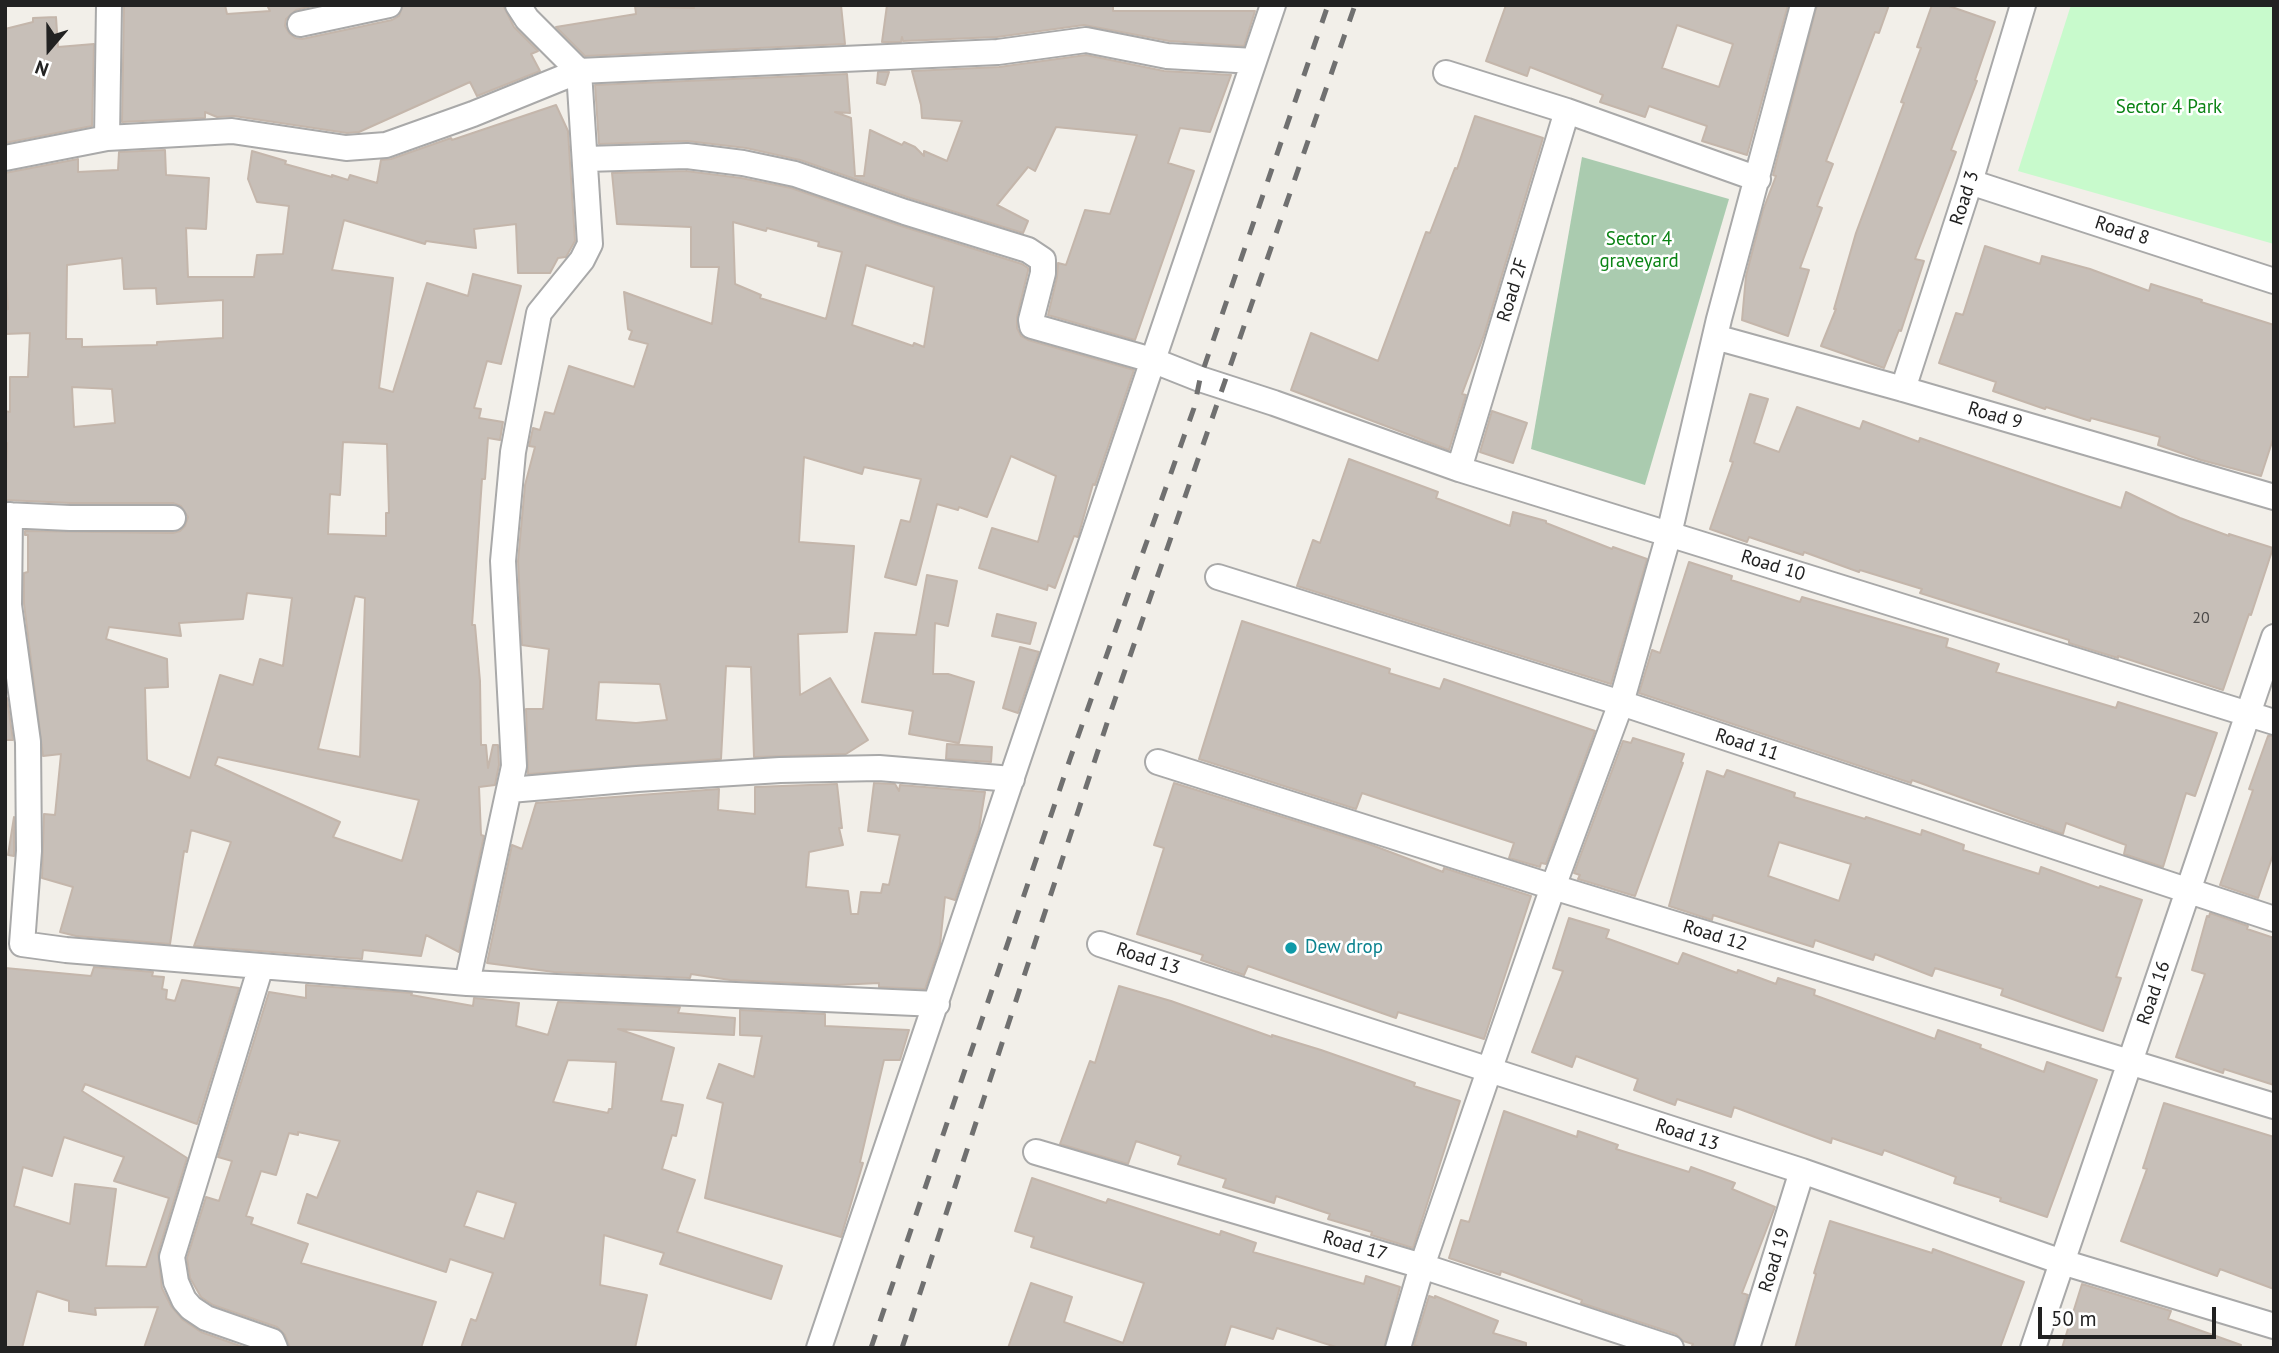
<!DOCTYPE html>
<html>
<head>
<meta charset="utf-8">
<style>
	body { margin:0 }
	#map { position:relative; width:2279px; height:1353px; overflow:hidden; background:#f2efe9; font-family:"PT Sans",sans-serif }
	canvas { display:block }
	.frame { position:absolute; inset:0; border:7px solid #222; pointer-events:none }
	.north { position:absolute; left:14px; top:14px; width:70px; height:70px; -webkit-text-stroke:5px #fff; paint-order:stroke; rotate:200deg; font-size:19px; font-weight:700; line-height:28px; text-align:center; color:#222 }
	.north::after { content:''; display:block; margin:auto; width:24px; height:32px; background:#222; clip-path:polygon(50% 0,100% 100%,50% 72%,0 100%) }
	.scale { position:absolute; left:2038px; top:1307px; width:178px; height:32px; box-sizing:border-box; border:4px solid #222; border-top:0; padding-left:9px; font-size:21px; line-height:24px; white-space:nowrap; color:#222; -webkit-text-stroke:5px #fff; paint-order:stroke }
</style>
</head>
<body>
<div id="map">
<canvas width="2279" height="1353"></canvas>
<div class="frame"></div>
<div class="north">N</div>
<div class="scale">50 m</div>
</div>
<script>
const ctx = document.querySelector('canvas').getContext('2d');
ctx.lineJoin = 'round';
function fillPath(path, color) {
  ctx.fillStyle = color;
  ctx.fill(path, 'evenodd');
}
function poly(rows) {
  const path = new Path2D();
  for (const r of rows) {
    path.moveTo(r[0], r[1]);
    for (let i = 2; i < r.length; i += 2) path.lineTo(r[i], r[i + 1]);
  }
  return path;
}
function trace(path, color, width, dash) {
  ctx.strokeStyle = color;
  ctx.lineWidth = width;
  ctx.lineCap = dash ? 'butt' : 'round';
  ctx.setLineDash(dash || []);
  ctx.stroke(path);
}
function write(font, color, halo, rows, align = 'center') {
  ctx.font = font + ' "PT Sans",sans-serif';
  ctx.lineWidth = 5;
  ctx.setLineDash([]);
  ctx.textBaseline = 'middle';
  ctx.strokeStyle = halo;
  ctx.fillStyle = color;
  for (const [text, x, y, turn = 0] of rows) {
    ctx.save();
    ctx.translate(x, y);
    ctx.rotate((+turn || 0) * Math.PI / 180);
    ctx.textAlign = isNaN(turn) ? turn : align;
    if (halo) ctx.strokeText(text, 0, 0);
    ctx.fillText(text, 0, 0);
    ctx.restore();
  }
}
fillPath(poly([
	[1582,157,1729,199,1645,485,1531,449]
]), '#aacbaf');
fillPath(poly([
	[2071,5,2274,5,2274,244,2018,171]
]), '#c8facc');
const building = poly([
	[124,5,225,5,227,14,270,11,267,5,317,5,296,10,286,19,285,26,289,33,295,38,302,39,392,20,399,16,403,5,503,5,514,27,538,51,531,54,540,71,477,96,470,82,359,132,347,133,234,116,217,117,205,112,205,118,122,122,124,5],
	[724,5,841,5,845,44,585,56,556,27,636,14,635,6,694,8,693,6,724,5],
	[887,5,1113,5,1113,11,1255,11,1244,46,1169,41,1084,25,997,37,903,41,902,37,901,42,882,42,887,5],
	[1506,5,1788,5,1747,155,1702,141,1707,126,1649,106,1645,117,1600,102,1603,95,1530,67,1527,76,1486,61,1506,5],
	[1677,25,1733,44,1719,87,1662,68,1677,25],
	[1817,5,1889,5,1879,33,1875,32,1826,161,1833,164,1817,206,1822,208,1800,268,1809,270,1788,336,1742,320,1746,276,1763,210,1776,176,1773,175,1817,5],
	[1932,5,1946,5,1995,22,1975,80,1977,81,1951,150,1956,152,1915,259,1924,261,1901,331,1899,330,1884,368,1821,346,1836,309,1834,309,1856,233,1904,103,1901,102,1921,48,1917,47,1932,5],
	[56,17,58,47,94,44,92,126,5,143,5,29,33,22,33,18,56,17],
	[1086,55,1164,71,1231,75,1210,132,1180,128,1168,163,1194,171,1135,340,1048,315,1057,277,1058,263,1066,265,1085,210,1110,214,1137,135,1056,127,1035,171,1028,167,997,205,1028,221,1023,233,910,198,800,160,746,148,687,141,599,144,595,85,847,74,850,113,835,112,851,118,855,176,864,176,870,130,902,145,904,142,915,147,924,156,924,151,947,161,962,121,922,118,921,105,912,71,999,67,1086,55],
	[878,72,889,72,885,85,877,83,878,72],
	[556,105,568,131,575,241,566,257,558,258,550,273,518,273,516,224,474,229,476,248,426,241,425,244,344,220,332,270,393,278,379,388,393,392,427,283,468,296,473,274,521,286,501,364,487,361,474,408,481,409,479,418,503,422,500,440,488,438,485,479,482,479,472,625,475,625,480,681,481,745,486,745,488,768,493,745,498,745,499,765,495,785,479,787,481,835,484,836,459,952,426,935,421,956,363,950,362,959,194,946,231,842,191,830,187,852,184,851,170,944,76,936,60,932,73,887,42,878,44,814,55,815,61,754,43,756,24,604,24,573,28,572,28,535,25,535,25,531,173,533,180,531,185,526,188,517,181,506,173,503,70,503,5,500,7,443,5,443,5,411,10,412,10,377,28,377,30,333,5,334,5,310,8,309,5,261,5,173,78,159,78,172,118,170,119,152,165,150,166,175,209,178,206,229,186,228,188,277,254,277,257,255,283,254,289,206,257,202,248,179,252,151,286,161,285,164,332,177,332,175,348,180,350,175,377,183,381,160,391,159,451,138,452,140,556,105],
	[122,258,124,289,156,288,157,304,223,300,223,338,157,342,157,345,82,347,82,339,66,339,67,265,122,258],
	[72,387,112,389,115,423,74,427,72,387],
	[343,442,387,444,389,513,386,513,386,536,328,534,330,494,340,495,343,442],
	[247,593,292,598,283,666,260,659,253,685,220,675,190,778,147,760,145,688,168,687,167,659,106,639,109,627,181,636,179,623,243,619,247,593],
	[355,596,365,598,360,757,318,749,355,596],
	[218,757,419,800,402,861,333,837,340,822,215,765,218,757],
	[1475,116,1543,138,1484,335,1462,394,1466,395,1449,450,1291,390,1311,333,1378,361,1426,232,1430,233,1455,168,1457,169,1475,116],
	[686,171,741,178,791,188,901,226,1022,264,1028,268,1028,271,1017,317,1017,328,1021,336,1028,340,1134,370,1095,485,1093,484,1078,537,1074,536,1055,588,1048,585,1047,590,979,568,992,528,1038,542,1056,476,1011,456,987,517,959,507,958,510,937,504,916,585,885,577,901,520,910,522,921,479,864,467,862,474,804,457,799,542,854,546,847,632,798,634,800,695,830,678,868,740,846,754,754,757,751,667,726,666,721,759,528,774,526,709,543,709,549,649,522,645,518,561,525,485,535,447,529,446,533,428,540,430,545,412,554,414,569,366,634,387,648,344,629,339,632,331,628,329,624,292,712,324,719,267,691,267,691,227,617,224,612,173,686,171],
	[733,222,766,231,767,228,819,242,818,246,842,252,826,319,760,298,761,295,735,284,733,222],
	[866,265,934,287,924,347,914,343,913,346,852,325,866,265],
	[599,682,660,684,667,720,636,723,596,720,599,682],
	[1985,246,2040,264,2042,256,2090,269,2149,291,2151,284,2202,300,2201,302,2274,325,2274,436,2261,476,2201,460,2158,445,2160,437,2091,418,2090,421,2046,407,2045,409,1993,391,1996,382,1939,363,1956,313,1963,315,1985,246],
	[1750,394,1768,399,1754,443,1779,452,1797,407,1860,429,1863,421,1919,442,1920,438,2121,508,2126,492,2180,518,2229,536,2229,534,2273,548,2251,615,2249,614,2223,690,2118,656,2118,658,2069,643,2069,640,1920,593,1922,589,1860,570,1859,572,1804,552,1803,555,1749,537,1747,542,1710,529,1733,462,1730,461,1750,394],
	[1492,411,1527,423,1513,463,1480,452,1492,411],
	[1349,459,1438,492,1436,498,1510,526,1513,512,1546,521,1546,523,1612,549,1613,547,1647,559,1611,684,1297,586,1313,540,1320,543,1349,459],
	[1689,562,1732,576,1731,580,1800,602,1802,597,1948,639,1946,647,1999,664,1996,672,2116,708,2118,702,2217,733,2195,796,2186,793,2163,867,2124,854,2126,845,2066,823,2063,834,1912,780,1911,783,1639,693,1652,650,1660,653,1689,562],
	[927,575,957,581,948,626,935,623,933,674,948,674,974,682,959,743,909,734,913,711,862,702,875,633,916,635,927,575],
	[997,614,1036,623,1030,644,992,636,997,614],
	[1242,621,1390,669,1389,673,1440,689,1444,679,1595,731,1546,864,1541,863,1540,867,1509,858,1514,843,1362,793,1356,809,1199,759,1242,621],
	[1020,647,1039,652,1018,713,1003,708,1020,647],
	[5,698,7,698,13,740,5,740,5,698],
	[2268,736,2274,736,2274,852,2258,898,2220,885,2253,790,2249,789,2268,736],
	[1633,738,1684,754,1681,762,1683,763,1635,896,1578,879,1580,875,1574,873,1623,741,1631,743,1633,738],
	[947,744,992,747,991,762,946,759,947,744],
	[1727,770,1795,793,1794,797,1865,819,1866,817,1921,835,1922,830,1964,845,1963,850,2039,874,2041,867,2099,888,2100,886,2142,900,2116,977,2121,978,2103,1031,2001,995,2003,989,1935,968,1932,976,1875,954,1873,960,1815,940,1813,947,1713,915,1712,920,1669,906,1707,771,1724,777,1727,770],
	[1779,842,1851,864,1839,901,1768,876,1779,842],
	[874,783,895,784,899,791,900,785,985,792,979,829,955,900,945,897,940,945,925,989,879,987,879,983,837,985,730,980,691,974,690,978,554,972,487,963,512,845,522,849,536,803,719,789,718,810,755,814,755,787,837,784,842,828,839,828,843,845,809,852,806,887,848,891,851,914,858,914,861,892,881,893,883,884,889,885,900,835,868,831,874,783],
	[1174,783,1369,844,1443,872,1444,868,1531,896,1484,1039,1398,1012,1396,1018,1248,966,1244,975,1201,960,1203,955,1137,934,1164,848,1154,845,1174,783],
	[14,817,14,856,8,855,14,817],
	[2210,913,2248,926,2247,929,2274,938,2274,1085,2224,1069,2223,1073,2176,1057,2205,974,2192,970,2207,916,2209,917,2210,913],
	[1569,918,1609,930,1606,938,1678,964,1683,953,1737,973,1738,970,1776,984,1778,978,1815,990,1814,995,1935,1039,1938,1030,1981,1045,1980,1048,2044,1072,2047,1062,2097,1080,2047,1217,2000,1201,2001,1198,1954,1183,1956,1177,1884,1150,1882,1155,1832,1138,1831,1143,1734,1107,1731,1117,1677,1099,1675,1105,1634,1090,1638,1079,1576,1056,1572,1067,1532,1052,1563,971,1553,968,1569,918],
	[94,967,153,972,152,976,164,977,162,989,167,990,166,999,175,1001,182,980,239,988,197,1124,85,1084,82,1091,187,1158,158,1253,162,1288,171,1306,183,1320,201,1332,246,1348,144,1348,158,1307,95,1308,96,1315,69,1311,69,1301,37,1291,22,1348,5,1348,5,968,91,976,94,967],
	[64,1137,124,1157,114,1181,169,1198,146,1267,106,1266,116,1189,75,1184,70,1224,14,1206,23,1167,52,1176,64,1137],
	[306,985,412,993,411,995,473,1006,474,998,519,1003,516,1026,548,1035,558,1002,680,1007,678,1013,735,1018,734,1035,618,1029,674,1048,661,1101,683,1105,676,1136,672,1135,662,1169,695,1180,677,1232,782,1266,771,1299,660,1264,664,1253,604,1235,600,1285,647,1295,635,1348,461,1348,471,1319,476,1321,493,1273,450,1259,446,1272,298,1223,307,1194,317,1198,340,1141,298,1132,298,1135,289,1133,276,1175,261,1171,246,1216,253,1218,251,1224,308,1244,301,1263,436,1302,421,1348,290,1348,285,1335,277,1327,213,1305,201,1297,190,1278,187,1258,206,1197,219,1201,232,1161,218,1157,269,992,306,998,306,985],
	[568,1060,616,1062,612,1109,609,1109,608,1113,553,1102,568,1060],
	[477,1191,516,1203,504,1239,464,1226,477,1191],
	[1119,986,1171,1001,1272,1037,1272,1035,1321,1050,1415,1083,1414,1086,1460,1101,1413,1248,1371,1235,1372,1232,1328,1219,1330,1214,1276,1196,1274,1203,1223,1187,1226,1179,1178,1164,1181,1156,1136,1141,1128,1164,1060,1144,1090,1061,1095,1063,1119,986],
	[740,1010,825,1014,825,1026,909,1030,900,1060,884,1060,860,1162,863,1163,841,1237,705,1198,723,1103,707,1098,719,1064,754,1077,762,1036,740,1035,740,1010],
	[2164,1103,2274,1137,2274,1289,2220,1269,2217,1276,2121,1241,2147,1169,2143,1168,2164,1103],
	[1504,1111,1577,1137,1578,1131,1618,1145,1616,1149,1689,1172,1691,1167,1735,1183,1732,1189,1775,1207,1742,1293,1748,1295,1733,1348,1691,1348,1693,1344,1683,1341,1676,1334,1581,1303,1582,1300,1501,1271,1500,1275,1449,1258,1461,1220,1469,1222,1504,1111],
	[1032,1178,1106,1203,1108,1199,1220,1235,1221,1231,1256,1243,1253,1252,1364,1284,1366,1276,1400,1287,1384,1348,1339,1348,1277,1328,1273,1339,1231,1326,1224,1348,1008,1348,1031,1283,1072,1297,1064,1322,1123,1343,1144,1283,1031,1247,1034,1237,1015,1231,1032,1178],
	[1830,1221,1932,1253,1933,1249,2024,1282,2000,1348,1795,1348,1816,1274,1814,1273,1830,1221],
	[2082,1284,2171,1311,2168,1319,2241,1345,2240,1348,2062,1348,2082,1284],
	[1429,1296,1435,1298,1435,1296,1498,1321,1493,1333,1526,1343,1526,1348,1422,1348,1414,1345,1429,1296]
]);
fillPath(building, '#c7bfb8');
trace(building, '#c4b6ab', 2);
const minor = poly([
	[300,24,389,5],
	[1446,73,1567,111,1758,179],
	[107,138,109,5],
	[5,158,107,138,232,131,346,148,386,145,473,114,579,71,998,52,1086,40,1167,56,1254,61],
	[586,159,687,156,743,163,795,174,905,212,1028,250,1043,260,1043,273,1031,320,1032,326,1152,360,1200,379,1274,403,1459,469,2274,722],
	[1970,182,2274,281],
	[1715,337,1903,389,2274,497],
	[1903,389,1970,182,2023,5],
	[1459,469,1567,111],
	[5,515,70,518,173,518],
	[10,515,9,605,28,742,29,851,22,944,66,950,467,983,514,766,503,561,513,452,539,313,582,260,590,244,579,71,527,19,518,5],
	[1218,577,1621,703,2274,919],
	[1158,762,1553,887,2274,1106],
	[510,790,637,779,780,770,879,768,1012,779],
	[1100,944,1802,1171,2062,1262,2274,1326],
	[261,966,172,1257,176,1282,184,1300,191,1308,206,1318,272,1341,275,1348],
	[467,983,937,1004],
	[1036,1152,1422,1266,1671,1348],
	[819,1348,1273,5],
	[1398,1348,1422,1266,1489,1071,1553,887,1621,703,1669,534,1719,319,1803,5],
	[1747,1348,1802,1171],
	[2033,1348,2274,637]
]);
trace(minor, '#a9a9a9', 28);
trace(minor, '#fff', 24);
trace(poly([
	[871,1348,1070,759,1194,408,1200,379,1328,5],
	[902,1348,1111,711,1355,5]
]), '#707070', 5, [14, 14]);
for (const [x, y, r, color] of [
	[1291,948,7,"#0f9aa8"]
]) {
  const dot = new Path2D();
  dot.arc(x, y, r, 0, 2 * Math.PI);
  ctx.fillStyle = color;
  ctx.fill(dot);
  trace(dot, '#fff', 2.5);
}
write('16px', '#4b4948', null, [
	["20",2201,618]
]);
write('19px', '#0c8416', '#fff', [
	["Sector 4 Park",2169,108],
	["Sector 4",1639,240],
	["graveyard",1639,262]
]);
write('19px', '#222', '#fff', [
	["Road 3",1965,198,-72],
	["Road 8",2122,231,18],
	["Road 2F",1513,290,-73],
	["Road 9",1995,416,16],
	["Road 10",1773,566,17],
	["Road 11",1747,745,18],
	["Road 12",1715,936,17],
	["Road 13",1148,959,18],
	["Road 16",2154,993,-71],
	["Road 13",1687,1135,18],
	["Road 17",1355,1246,16],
	["Road 19",1775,1260,-73]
]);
write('19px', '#0d838f', '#fff', [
	["Dew drop",1305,948]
], 'left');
</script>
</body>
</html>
